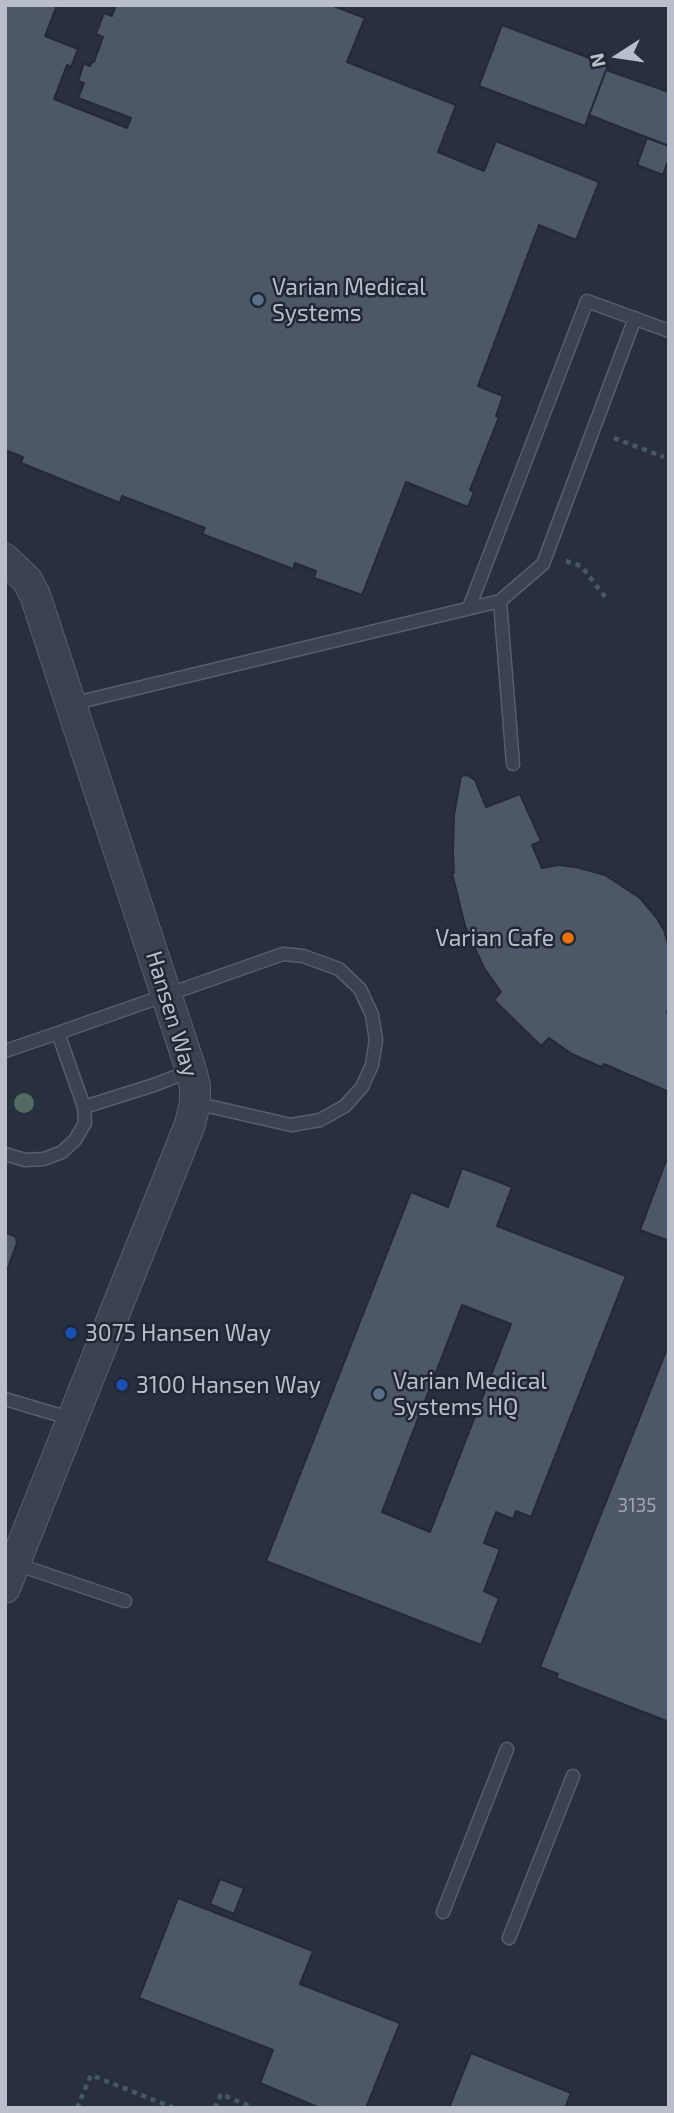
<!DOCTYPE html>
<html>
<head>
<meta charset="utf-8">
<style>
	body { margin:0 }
	#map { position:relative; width:674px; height:2113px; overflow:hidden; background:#283040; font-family:"Exo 2",sans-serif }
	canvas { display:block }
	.frame { position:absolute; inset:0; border:7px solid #b9beca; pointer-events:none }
	.north { position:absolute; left:583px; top:21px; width:70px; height:70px; -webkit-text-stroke:5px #212835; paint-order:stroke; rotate:258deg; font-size:19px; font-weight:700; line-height:28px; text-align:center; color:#b9beca }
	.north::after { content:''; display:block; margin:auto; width:24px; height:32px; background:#b9beca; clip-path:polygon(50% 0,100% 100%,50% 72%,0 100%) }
</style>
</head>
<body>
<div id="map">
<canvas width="674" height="2113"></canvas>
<div class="frame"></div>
<div class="north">N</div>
</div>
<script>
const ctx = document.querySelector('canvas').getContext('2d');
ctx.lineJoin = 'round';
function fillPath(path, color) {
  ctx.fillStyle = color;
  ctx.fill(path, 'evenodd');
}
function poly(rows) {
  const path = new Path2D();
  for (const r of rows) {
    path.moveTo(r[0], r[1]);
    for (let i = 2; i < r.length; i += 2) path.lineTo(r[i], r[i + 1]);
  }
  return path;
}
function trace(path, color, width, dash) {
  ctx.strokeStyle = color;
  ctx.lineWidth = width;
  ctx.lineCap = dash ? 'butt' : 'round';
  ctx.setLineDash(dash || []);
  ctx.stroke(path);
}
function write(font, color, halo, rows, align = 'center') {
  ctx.font = font + ' "Exo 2",sans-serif';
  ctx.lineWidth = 5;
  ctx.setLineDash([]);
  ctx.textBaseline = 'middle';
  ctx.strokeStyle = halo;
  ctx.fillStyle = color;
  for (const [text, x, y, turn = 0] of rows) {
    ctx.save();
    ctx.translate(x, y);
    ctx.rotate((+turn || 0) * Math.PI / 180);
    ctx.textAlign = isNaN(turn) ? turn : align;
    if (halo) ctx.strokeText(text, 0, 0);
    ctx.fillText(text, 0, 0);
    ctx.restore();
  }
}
const building = poly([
	[5,5,57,5,45,36,78,49,71,67,67,65,54,99,127,128,131,118,78,98,84,83,78,81,84,63,90,66,92,62,94,62,103,37,96,34,104,13,112,16,116,5,331,5,365,18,347,62,456,105,438,152,484,171,496,141,599,182,576,240,539,225,478,386,503,396,496,416,499,417,470,490,474,492,468,507,406,482,362,595,314,578,316,571,295,563,293,569,202,534,205,528,122,496,120,503,21,463,23,457,5,450,5,5],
	[502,25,608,65,585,126,479,86,502,25],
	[606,70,669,92,669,146,589,115,606,70],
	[647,138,669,146,669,158,663,175,637,165,647,138],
	[467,775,475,780,486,807,520,794,541,841,532,845,542,868,558,865,576,867,605,875,640,898,656,917,664,930,669,948,669,1005,667,1013,669,1014,669,1092,604,1064,601,1067,572,1054,549,1038,541,1046,494,1000,501,992,484,968,465,926,452,873,454,873,453,853,454,815,461,776,467,775],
	[669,1153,669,1241,640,1230,669,1153],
	[462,1168,512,1187,497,1226,626,1276,531,1517,516,1511,513,1519,496,1512,484,1543,500,1549,484,1591,499,1598,481,1645,266,1561,411,1192,448,1207,462,1168],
	[462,1305,511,1324,430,1532,382,1512,462,1305],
	[5,1232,16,1237,17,1243,5,1276,5,1232],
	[669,1344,669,1722,556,1678,558,1674,540,1667,669,1344],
	[220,1879,244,1888,234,1914,210,1904,220,1879],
	[178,1898,313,1951,300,1984,400,2023,366,2108,320,2108,260,2083,273,2050,139,1998,178,1898],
	[471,2053,571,2093,565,2108,449,2108,471,2053]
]);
fillPath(building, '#4e5768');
trace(building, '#232a37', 2);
const service = poly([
	[500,601,513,764],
	[469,608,587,301,669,331],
	[71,704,500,601,543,564,635,318],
	[58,1033,283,954,303,956,339,969,360,989,372,1015,376,1040,372,1065,362,1087,345,1106,320,1120,291,1125,195,1103],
	[5,1051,58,1033,84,1107,85,1123,75,1140,62,1152,44,1159,25,1160,5,1154],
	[84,1107,154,1085,190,1071],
	[5,1399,72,1419],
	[16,1564,125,1601],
	[443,1912,507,1749],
	[509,1938,573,1776]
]);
const tertiary = poly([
	[5,559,27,580,35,595,191,1070,195,1086,195,1103,190,1124,5,1588]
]);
trace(service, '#575e6a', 15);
trace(tertiary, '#575e6a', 32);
trace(poly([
	[614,438,664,457],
	[566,561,581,566,606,598],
	[77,2108,91,2075,174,2108],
	[215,2108,221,2094,254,2108]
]), '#48595e', 4.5, [5, 5]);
trace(service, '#3c4350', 12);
trace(tertiary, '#3c4350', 30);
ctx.fillStyle = '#516a62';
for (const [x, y] of [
	[24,1103]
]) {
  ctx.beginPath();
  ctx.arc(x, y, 10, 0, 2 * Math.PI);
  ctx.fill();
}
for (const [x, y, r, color] of [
	[258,300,7,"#5c6f8a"],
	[568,938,7,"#e8710a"],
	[71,1333,7,"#1a4fb4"],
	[122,1385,7,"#1a4fb4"],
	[379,1394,7,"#5c6f8a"]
]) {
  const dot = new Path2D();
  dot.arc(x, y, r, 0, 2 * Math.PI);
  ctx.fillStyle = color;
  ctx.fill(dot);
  trace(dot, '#212835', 2.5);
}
write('19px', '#9ea4b2', null, [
	["3135",637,1506]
]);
write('23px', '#b9beca', '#212835', [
	["Varian Medical",272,287],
	["Systems",272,313],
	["Varian Cafe",554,938,"right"],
	["3075 Hansen Way",85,1333],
	["Varian Medical",393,1381],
	["Systems HQ",393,1407],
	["3100 Hansen Way",136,1385]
], 'left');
write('23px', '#b9beca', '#212835', [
	["Hansen Way",172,1014,73]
]);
</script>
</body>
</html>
